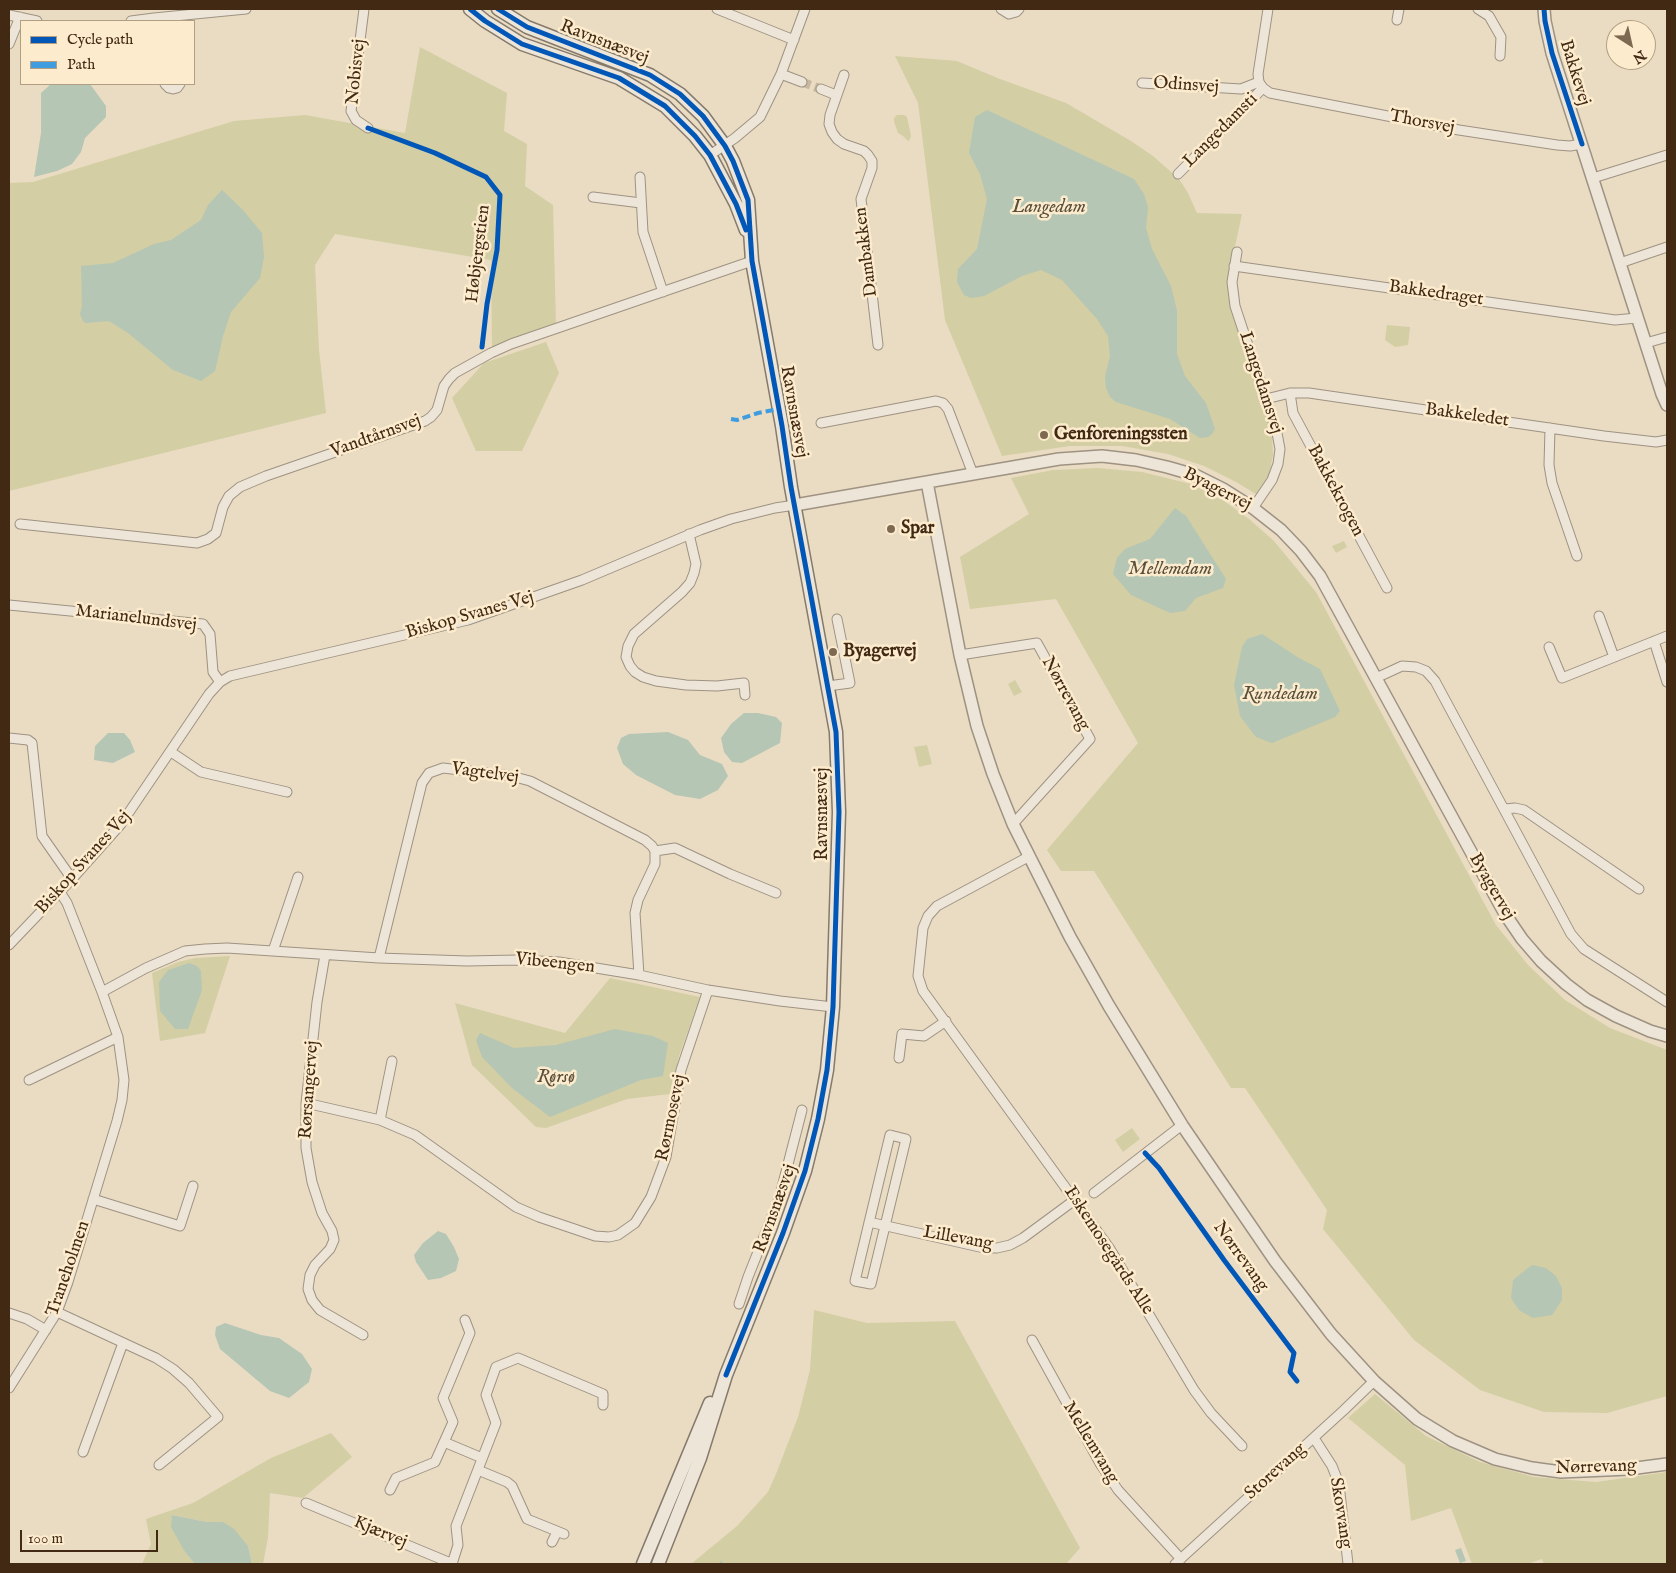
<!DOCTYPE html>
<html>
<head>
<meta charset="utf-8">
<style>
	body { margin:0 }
	#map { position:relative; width:1676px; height:1573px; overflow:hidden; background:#eadcc2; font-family:"IM FELL English",serif }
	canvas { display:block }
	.frame { position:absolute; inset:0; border:10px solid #422914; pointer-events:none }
	.legend { position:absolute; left:20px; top:20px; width:175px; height:65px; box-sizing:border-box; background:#fceccd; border:1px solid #b29e83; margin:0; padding:6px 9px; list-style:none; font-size:15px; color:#422914 }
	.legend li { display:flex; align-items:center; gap:10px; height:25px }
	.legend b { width:25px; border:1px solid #b29e83 }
	.north { position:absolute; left:1606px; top:20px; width:50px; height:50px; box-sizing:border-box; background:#fceccd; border:1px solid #b29e83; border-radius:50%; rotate:145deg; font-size:14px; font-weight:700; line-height:20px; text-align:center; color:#422914 }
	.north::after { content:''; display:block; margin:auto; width:18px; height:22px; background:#7d6851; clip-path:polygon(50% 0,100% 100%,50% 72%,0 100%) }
	.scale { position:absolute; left:20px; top:1530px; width:138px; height:22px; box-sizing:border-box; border:2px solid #422914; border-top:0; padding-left:6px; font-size:15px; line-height:18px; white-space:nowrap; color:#422914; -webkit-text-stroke:4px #fceccd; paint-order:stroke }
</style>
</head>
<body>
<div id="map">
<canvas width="1676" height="1573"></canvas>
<div class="frame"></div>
<ul class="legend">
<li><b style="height:6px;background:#0057b8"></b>Cycle path</li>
<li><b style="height:6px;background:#3f9cde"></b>Path</li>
</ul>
<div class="north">N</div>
<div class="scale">100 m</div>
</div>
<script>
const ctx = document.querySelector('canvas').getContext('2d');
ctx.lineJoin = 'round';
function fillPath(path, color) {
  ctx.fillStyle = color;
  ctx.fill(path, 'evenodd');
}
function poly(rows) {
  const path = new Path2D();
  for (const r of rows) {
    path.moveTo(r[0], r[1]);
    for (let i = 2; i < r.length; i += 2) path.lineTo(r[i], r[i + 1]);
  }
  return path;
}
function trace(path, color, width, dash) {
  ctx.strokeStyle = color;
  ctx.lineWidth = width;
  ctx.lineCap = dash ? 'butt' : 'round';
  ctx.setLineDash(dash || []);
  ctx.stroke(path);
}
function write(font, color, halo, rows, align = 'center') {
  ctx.font = font + ' "IM FELL English",serif';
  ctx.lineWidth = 5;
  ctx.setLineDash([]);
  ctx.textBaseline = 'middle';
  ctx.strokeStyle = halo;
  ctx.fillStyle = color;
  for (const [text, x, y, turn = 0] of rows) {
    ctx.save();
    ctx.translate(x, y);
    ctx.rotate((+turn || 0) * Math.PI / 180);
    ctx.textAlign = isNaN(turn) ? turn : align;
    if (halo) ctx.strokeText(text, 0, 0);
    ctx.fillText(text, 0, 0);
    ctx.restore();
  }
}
fillPath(poly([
	[420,47,507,93,504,131,527,144,525,186,553,205,556,326,492,348,491,260,335,234,315,265,319,350,326,413,9,491,9,183,33,182,234,121,305,115,405,133],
	[895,56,957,61,1000,79,1066,103,1131,141,1153,156,1179,179,1188,193,1197,213,1242,214,1229,274,1233,312,1272,434,1273,455,1269,475,1256,494,1236,482,1204,466,1168,454,1122,446,1070,446,1002,456,945,320,918,103],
	[897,115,904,115,907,117,911,136,909,141,907,140,903,136,898,133,894,122,894,118],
	[1387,325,1410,327,1408,345,1395,347,1385,340],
	[546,342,559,373,522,451,476,451,452,398,484,363],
	[1098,468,1142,472,1191,484,1224,501,1249,519,1274,541,1316,592,1496,925,1528,965,1565,1000,1610,1028,1667,1050,1667,1396,1607,1413,1544,1412,1480,1390,1414,1340,1323,1229,1327,1210,1245,1088,1231,1088,1094,871,1061,871,1047,850,1138,743,1056,599,970,609,960,557,1029,514,1011,478,1053,470],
	[1344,541,1347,547,1336,553,1332,546],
	[1015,680,1022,692,1014,696,1008,684],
	[927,745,932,764,919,767,914,747],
	[230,956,205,1033,160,1041,152,973,178,962,195,958],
	[610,978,700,997,679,1056,670,1094,627,1099,546,1128,536,1127,472,1065,455,1003,565,1033],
	[1132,1128,1140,1139,1123,1152,1115,1140],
	[814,1310,867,1323,955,1321,1080,1548,1066,1564,691,1564,737,1526,768,1492,776,1474,798,1417,810,1370],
	[1375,1394,1426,1436,1480,1462,1534,1477,1596,1482,1667,1472,1667,1564,1544,1564,1542,1559,1527,1564,1472,1564,1451,1508,1411,1521,1405,1465,1348,1418],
	[331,1433,352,1457,303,1498,270,1493,268,1537,263,1564,252,1564,248,1546,223,1522,207,1522,172,1515,185,1552,195,1564,142,1564,151,1544,146,1519,193,1503,271,1458]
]), '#d3cea3');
fillPath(poly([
	[51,84,90,84,106,106,106,117,85,138,81,152,72,164,57,171,34,177,41,133,41,93],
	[987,110,1134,179,1144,194,1148,207,1146,228,1152,249,1171,286,1177,311,1177,354,1185,376,1206,403,1215,429,1212,434,1208,437,1200,438,1170,419,1116,402,1110,397,1106,388,1105,377,1110,356,1108,336,1097,319,1062,280,1041,270,1022,276,984,296,971,298,964,295,957,282,958,269,977,249,987,199,980,174,969,153,975,117],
	[222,190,242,209,262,233,264,257,260,278,231,312,223,336,215,371,201,381,173,370,128,333,109,321,86,323,83,321,80,314,82,306,81,266,113,263,154,244,171,240,201,220,208,205],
	[1175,508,1186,516,1226,579,1223,588,1196,598,1185,611,1170,613,1131,595,1113,574,1117,558,1125,549,1150,539],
	[1262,634,1299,658,1320,669,1340,711,1335,717,1272,743,1256,737,1240,716,1234,685,1242,647,1247,639],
	[744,713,758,713,776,717,782,723,780,743,742,763,732,762,724,752,721,738,731,724],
	[668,732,688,740,700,755,722,764,728,776,718,790,700,799,675,795,636,775,623,764,617,748,621,738,629,734],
	[108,733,124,733,130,740,135,752,113,763,94,760,95,746],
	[189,963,197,966,201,971,202,990,188,1029,175,1029,160,1011,159,982,168,970],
	[615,1029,653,1036,668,1043,663,1076,641,1080,550,1117,512,1088,482,1057,476,1040,480,1033,514,1048,556,1045],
	[438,1231,446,1234,454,1247,459,1259,456,1271,441,1278,428,1280,416,1262,414,1255,423,1243],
	[1532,1265,1546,1268,1556,1276,1562,1288,1562,1300,1552,1315,1533,1318,1519,1310,1511,1298,1513,1280],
	[225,1323,261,1335,279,1338,302,1354,312,1369,309,1382,289,1398,270,1391,220,1349,215,1335,216,1327],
	[172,1515,207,1522,223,1522,234,1529,248,1546,252,1564,195,1564,185,1552,171,1527],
	[1461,1548,1466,1561,1460,1563,1455,1550]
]), '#b5c6b5');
trace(poly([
	[721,1562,722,1564]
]), '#b5c6b5', 2.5);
trace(poly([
	[802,82,821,89]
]), '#c8b89f', 9, [9, 4.5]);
const minor = poly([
	[364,9,351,111,356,120,368,128],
	[717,9,794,40],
	[1001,9,1009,14,1016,12,1019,9],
	[1268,9,1258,74,1259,82,1263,88,1270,93,1459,130,1557,145,1570,146,1582,144],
	[1478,9,1489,16,1501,37,1500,56],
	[9,15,37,21],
	[1397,20,1399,9],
	[131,21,154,18,246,9],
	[9,44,20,17],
	[781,74,802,82],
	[844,75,830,115,829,124,832,132,837,139,844,144,864,151,868,155,872,161,872,168,861,199,878,345],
	[1142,83,1241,89,1259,82],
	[165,84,169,88,173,89,177,88,180,84],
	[821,89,836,95],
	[710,155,735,138,760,117,781,74,805,9],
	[1178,174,1263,88],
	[640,177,643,232,663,292],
	[1593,178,1667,155],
	[593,197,641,203],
	[1237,252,1232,282,1235,306,1277,433,1280,449,1278,464,1272,480,1253,508],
	[1620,263,1667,247],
	[1234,266,1615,320,1637,318],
	[1646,343,1667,337],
	[1290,393,1293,413,1387,588],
	[1266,399,1290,393,1309,393,1604,436,1656,442,1667,440],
	[821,423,936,401,943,403,948,409,973,474],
	[1550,428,1549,465,1552,483,1577,556],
	[20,524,197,543,208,539,216,533,223,507,229,496,240,487,266,476,425,421,431,417,437,410,444,386,449,379,455,373,491,353,511,344,752,261],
	[689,534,696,564,694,573,690,583,682,592,634,634,628,646,626,657,630,666,635,672,643,677,656,681,686,685,717,686,744,683,745,695],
	[9,605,203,624,210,634,213,672,220,682],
	[1599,616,1614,657],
	[1654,641,1667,682],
	[1549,647,1562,678,1667,636],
	[960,655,1037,643,1090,739,1013,824],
	[1376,678,1402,666,1416,667,1426,671,1435,681,1571,934,1584,949,1667,1002],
	[828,686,850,683,837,619],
	[9,738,28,740,32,743,42,836,72,879],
	[171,752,201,772,287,792],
	[1505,809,1515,808,1524,810,1639,889],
	[655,851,675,848,730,874,776,893],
	[1028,857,937,906,928,916,923,928,918,976,923,991,1110,1249,1194,1390,1211,1413,1242,1446],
	[9,945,72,879,121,824,209,694,220,682,230,676,468,620,582,580,700,530,731,519,775,508,795,505],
	[273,951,298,877],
	[325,955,317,1002,306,1103,306,1148,312,1182,322,1213,332,1231,334,1240,330,1249,315,1265,310,1275,308,1289,312,1300,320,1310,363,1335],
	[379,958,422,783,429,773,443,768,511,776,530,781,645,840,652,846,655,851,655,864,638,900,635,913,639,975],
	[102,992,146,968,185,951,205,949,227,948,379,958,467,961,517,960,559,962,639,975,708,990,780,1001,833,1007],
	[899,1058,902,1034,924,1036,946,1021],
	[29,1080,118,1037],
	[306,1103,380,1120,415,1135,516,1207,539,1217,595,1236,609,1237,618,1235,635,1223,651,1197,666,1157,681,1070,708,990],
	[380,1120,392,1061],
	[890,1135,906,1139,871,1284,855,1281,890,1135],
	[1094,1193,1182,1125],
	[93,1199,180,1226,193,1186],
	[869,1222,984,1248,997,1248,1010,1245,1023,1238,1076,1199],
	[739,1304,748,1277,779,1199,802,1110],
	[57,1312,156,1358,173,1369,189,1383,218,1417,159,1465],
	[9,1313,27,1319,46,1330],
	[1032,1340,1101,1465,1118,1490,1181,1559],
	[9,1388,57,1312,68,1282,117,1121,122,1100,124,1080,118,1037,102,992,67,903,60,892],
	[1314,1438,1332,1466,1339,1484,1348,1564],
	[444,1442,482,1458],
	[83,1452,123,1343],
	[478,1470,507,1482,512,1486,527,1519,564,1534],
	[390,1490,396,1478,435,1462,453,1422,443,1398,470,1333,465,1320],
	[306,1503,453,1564],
	[552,1542,557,1532],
	[452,1564,458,1545,456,1526,496,1423,486,1395,496,1367,518,1358,603,1394,603,1405],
	[1175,1564,1344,1410,1374,1381]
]);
const tertiary = poly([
	[1544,9,1545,21,1552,53,1662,394,1667,405],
	[927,482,960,655,977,726,993,774,1013,824,1070,937,1109,1006,1182,1125,1275,1261,1331,1334,1374,1381,1417,1419,1453,1441,1495,1459,1532,1468,1561,1472,1629,1469,1667,1464],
	[795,505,1059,459,1102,456,1136,460,1167,467,1195,475,1223,489,1253,508,1281,530,1301,551,1320,576,1505,914,1522,939,1541,961,1566,984,1587,1000,1616,1016,1650,1031,1667,1036]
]);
const secondary = poly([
	[470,9,485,21,522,44,619,78,665,106,695,136,710,155,736,204,746,230],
	[498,9,527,27,650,75,680,94,703,116,725,146,733,161,748,200,752,261,782,426,791,487,836,732,839,812,833,1007,827,1070,818,1119,805,1171,783,1233,726,1375,700,1458,658,1564],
	[643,1564,710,1403]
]);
trace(minor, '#9e9282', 11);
trace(tertiary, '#9e9282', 14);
trace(secondary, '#857a6b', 15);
trace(minor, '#ede5d8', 9);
trace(tertiary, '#ede5d8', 11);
trace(secondary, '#ede5d8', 12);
trace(poly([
	[731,419,737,420,758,413,779,409]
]), '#3f9cde', 4, [8, 4]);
trace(poly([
	[470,9,485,21,522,44,619,78,665,106,695,136,710,155,736,204,746,230],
	[498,9,527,27,650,75,680,94,703,116,725,146,733,161,748,200,752,261,782,426,791,487,836,732,839,812,833,1007,827,1070,818,1119,805,1171,783,1233,726,1375],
	[1544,9,1545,21,1552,53,1582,144],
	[368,128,435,153,486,177,500,195,497,250,487,304,482,347],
	[1145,1153,1159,1168,1224,1260,1294,1353,1290,1372,1297,1381]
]), '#0057b8', 5);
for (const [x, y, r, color] of [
	[1044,435,5,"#7d6851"],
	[891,529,5,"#7d6851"],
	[833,652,5,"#7d6851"]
]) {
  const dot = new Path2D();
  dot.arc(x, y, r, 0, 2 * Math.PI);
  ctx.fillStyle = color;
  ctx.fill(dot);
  trace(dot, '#fceccd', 2);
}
write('18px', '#422914', '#fceccd', [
	["Ravnsnæsvej",604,43,21],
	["Nobisvej",357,72,-84],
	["Bakkevej",1574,73,73],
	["Odinsvej",1186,86,4],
	["Thorsvej",1422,123,11],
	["Langedamsti",1221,131,-45],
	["Dambakken",867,252,-97],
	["Høbjergstien",479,254,-83],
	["Bakkedraget",1436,294,8],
	["Langedamsvej",1260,383,72],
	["Ravnsnæsvej",793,412,80],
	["Bakkeledet",1467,416,8],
	["Vandtårnsvej",376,437,-20],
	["Byagervej",1217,490,27],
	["Bakkekrogen",1335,491,62],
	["Biskop Svanes Vej",470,616,-16],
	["Marianelundsvej",136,619,7],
	["Nørrevang",1065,694,61],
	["Vagtelvej",485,774,8],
	["Ravnsnæsvej",823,814,-90],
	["Biskop Svanes Vej",84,863,-48],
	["Byagervej",1491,887,60],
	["Vibeengen",555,964,6],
	["Rørsangervej",310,1090,-86],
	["Rørmosevej",672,1118,-78],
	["Ravnsnæsvej",776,1209,-70],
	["Lillevang",958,1239,10],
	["Eskemosegårds Alle",1108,1251,57],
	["Nørrevang",1240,1257,54],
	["Traneholmen",69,1269,-71],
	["Mellemvang",1090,1443,59],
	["Nørrevang",1596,1468,-2],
	["Storevang",1276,1472,-42],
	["Skovvang",1340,1513,81],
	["Kjærvej",380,1533,23]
]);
write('bold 18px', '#422914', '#fceccd', [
	["Genforeningssten",1054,435],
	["Spar",901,529],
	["Byagervej",843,652]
], 'left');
write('italic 19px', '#594e3b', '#fceccd', [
	["Langedam",1049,208],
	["Mellemdam",1170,570],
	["Rundedam",1280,695],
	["Rørsø",556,1078]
]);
</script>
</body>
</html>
